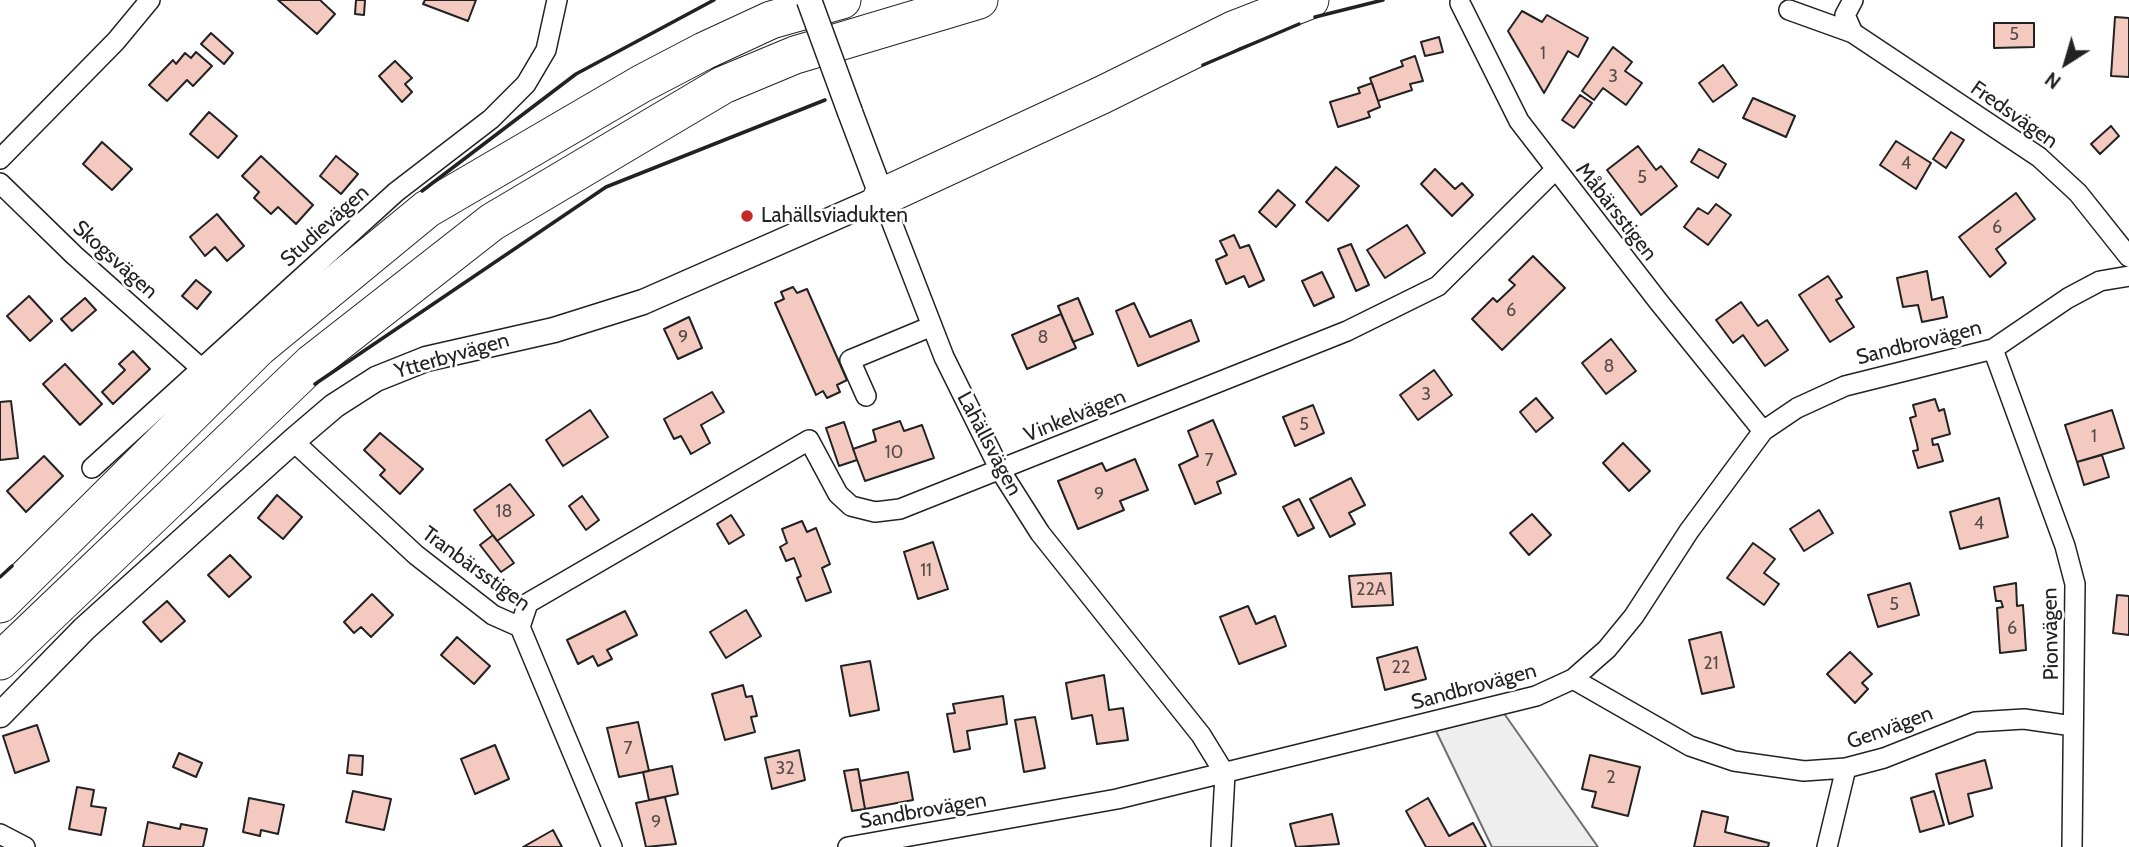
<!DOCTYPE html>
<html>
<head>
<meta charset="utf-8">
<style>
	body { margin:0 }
	#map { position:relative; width:2129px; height:847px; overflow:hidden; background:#fff; font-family:Cabin,sans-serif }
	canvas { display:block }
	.north { position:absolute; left:2031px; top:28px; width:70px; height:70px; -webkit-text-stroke:5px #fff; paint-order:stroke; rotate:217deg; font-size:19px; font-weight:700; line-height:28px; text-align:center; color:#222 }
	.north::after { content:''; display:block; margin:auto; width:24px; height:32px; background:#222; clip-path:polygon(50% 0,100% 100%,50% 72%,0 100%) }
</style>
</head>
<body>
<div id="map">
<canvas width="2129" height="847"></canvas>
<div class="north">N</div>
</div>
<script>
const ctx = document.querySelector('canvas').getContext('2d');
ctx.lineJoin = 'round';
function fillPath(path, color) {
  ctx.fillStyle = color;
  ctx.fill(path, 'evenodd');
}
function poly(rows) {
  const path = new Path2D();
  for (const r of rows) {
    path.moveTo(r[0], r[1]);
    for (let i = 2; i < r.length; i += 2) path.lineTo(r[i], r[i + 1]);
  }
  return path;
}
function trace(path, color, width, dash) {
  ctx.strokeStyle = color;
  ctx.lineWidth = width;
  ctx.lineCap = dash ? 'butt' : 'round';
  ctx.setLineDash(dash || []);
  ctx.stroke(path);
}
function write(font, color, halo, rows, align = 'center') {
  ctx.font = font + ' Cabin,sans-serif';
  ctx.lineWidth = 5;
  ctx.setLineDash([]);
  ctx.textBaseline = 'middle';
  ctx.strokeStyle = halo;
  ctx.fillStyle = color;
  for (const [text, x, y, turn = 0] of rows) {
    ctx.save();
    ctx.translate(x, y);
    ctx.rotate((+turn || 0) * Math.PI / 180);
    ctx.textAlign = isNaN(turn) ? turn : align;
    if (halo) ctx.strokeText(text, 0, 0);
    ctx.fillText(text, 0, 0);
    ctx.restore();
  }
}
const green = poly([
	[1503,712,1598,847,1492,847,1436,731,1503,712]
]);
fillPath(green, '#eee');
trace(green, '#6f6f6f', 2);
const building = poly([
	[278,0,320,0,335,14,317,34,278,0],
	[356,0,365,0,364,15,355,14,356,0],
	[425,0,476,0,468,21,423,4,425,0],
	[1522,11,1542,22,1547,15,1588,38,1578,57,1568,51,1544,93,1508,31,1522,11],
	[2115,17,2129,18,2129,77,2111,76,2115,17],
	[1994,23,2034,23,2034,47,1994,48,1994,23],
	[211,33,233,53,224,64,201,44,211,33],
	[1439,37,1443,52,1425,56,1421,42,1439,37],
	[1613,47,1632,62,1625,71,1642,83,1626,105,1603,88,1594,100,1582,91,1613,47],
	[196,52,212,66,193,86,187,80,167,101,149,85,173,60,176,64,185,53,191,58,196,52],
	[1415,56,1423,81,1410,84,1412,90,1378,101,1370,78,1403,66,1401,61,1415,56],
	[395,61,412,78,405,84,412,92,402,102,379,76,395,61],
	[1723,65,1737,85,1713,102,1699,83,1723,65],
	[1372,83,1380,107,1368,112,1370,117,1338,127,1330,102,1360,93,1358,88,1372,83],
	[1580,95,1592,103,1574,128,1562,120,1580,95],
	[1753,98,1795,116,1786,137,1743,118,1753,98],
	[209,112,237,136,218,158,190,134,209,112],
	[2111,126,2119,136,2100,154,2091,144,2111,126],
	[1951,132,1964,140,1946,168,1933,159,1951,132],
	[1896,141,1931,163,1916,189,1880,165,1896,141],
	[102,142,132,169,112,190,83,164,102,142],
	[1638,146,1656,170,1661,166,1677,186,1641,215,1607,170,1638,146],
	[1699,149,1726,164,1718,178,1691,162,1699,149],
	[261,156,313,205,296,224,278,207,271,214,254,198,259,192,242,176,261,156],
	[336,156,358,174,341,194,320,176,336,156],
	[1336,167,1359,186,1328,221,1306,202,1336,167],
	[1435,169,1455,189,1462,183,1473,195,1452,216,1421,184,1435,169],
	[1278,190,1295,205,1276,227,1259,212,1278,190],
	[2016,193,2035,219,1996,249,2006,263,1990,277,1959,237,2016,193],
	[1716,204,1731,215,1708,245,1684,227,1698,208,1708,214,1716,204],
	[217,214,244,246,227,261,215,247,205,256,190,237,217,214],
	[1407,225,1425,253,1385,278,1367,250,1407,225],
	[1234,235,1240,248,1249,245,1264,280,1249,287,1244,276,1226,284,1216,260,1227,255,1220,241,1234,235],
	[1351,244,1369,285,1356,291,1338,249,1351,244],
	[1533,256,1565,288,1502,350,1472,319,1493,298,1497,302,1515,285,1509,280,1533,256],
	[1927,271,1932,300,1943,297,1947,317,1922,322,1918,305,1903,307,1897,278,1927,271],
	[1322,272,1334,297,1314,306,1302,281,1322,272],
	[1828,276,1842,297,1836,300,1854,327,1830,342,1799,295,1828,276],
	[196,280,211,292,197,309,182,296,196,280],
	[793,287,797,293,807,289,847,380,837,385,840,392,827,398,823,391,816,395,775,303,784,299,781,292,793,287],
	[29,296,52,321,30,341,7,316,29,296],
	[85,298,96,310,72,331,61,319,85,298],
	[1078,298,1093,334,1073,342,1058,306,1078,298],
	[1741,302,1758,326,1767,320,1788,350,1765,366,1743,335,1733,343,1716,320,1741,302],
	[1134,303,1150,337,1191,320,1199,341,1138,366,1116,311,1134,303],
	[1061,314,1076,348,1027,369,1012,335,1061,314],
	[689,317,702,348,678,359,664,329,689,317],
	[1611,339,1636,371,1606,394,1582,363,1611,339],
	[133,351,150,369,113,404,102,392,125,370,119,364,133,351],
	[65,364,102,404,80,425,43,384,65,364],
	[1434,370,1452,395,1418,420,1400,395,1434,370],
	[712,392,724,412,701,425,710,443,691,454,681,436,674,439,664,419,712,392],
	[1536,398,1553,418,1536,432,1520,412,1536,398],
	[1935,399,1939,411,1944,409,1950,434,1932,439,1933,445,1938,444,1943,461,1918,468,1913,451,1918,450,1917,444,1910,418,1916,416,1913,405,1935,399],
	[11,401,18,458,0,460,0,402,11,401],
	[1313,405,1324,433,1295,446,1283,417,1313,405],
	[590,410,608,437,563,466,546,440,590,410],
	[2112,410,2124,448,2077,462,2065,425,2112,410],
	[1213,420,1236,474,1217,482,1221,493,1195,504,1179,465,1198,456,1188,431,1213,420],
	[900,421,904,431,922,425,934,458,865,481,853,449,876,441,873,430,900,421],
	[844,422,857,460,839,466,826,428,844,422],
	[380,433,423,469,400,494,380,475,385,470,364,450,380,433],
	[1623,443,1650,471,1629,491,1603,463,1623,443],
	[2102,455,2109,477,2084,485,2077,462,2102,455],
	[44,456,63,476,26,512,7,491,44,456],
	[1135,459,1148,490,1120,501,1124,510,1078,529,1058,481,1102,463,1106,471,1135,459],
	[1351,478,1365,505,1349,513,1355,524,1330,537,1310,499,1351,478],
	[510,484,534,515,497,541,474,510,510,484],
	[277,495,302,517,283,539,258,518,277,495],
	[582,496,599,520,586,530,569,506,582,496],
	[1999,498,2008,537,1960,549,1950,512,1999,498],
	[1299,499,1314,528,1298,536,1283,507,1299,499],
	[1819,510,1833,533,1804,551,1790,529,1819,510],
	[1532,514,1551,535,1529,555,1510,533,1532,514],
	[731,515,744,535,729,544,717,524,731,515],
	[802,521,807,532,816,528,830,564,822,568,831,592,806,601,797,578,801,576,794,558,786,561,780,547,787,543,782,529,802,521],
	[493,535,514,563,501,572,480,545,493,535],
	[933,542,948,589,918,599,904,552,933,542],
	[1753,543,1775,559,1764,573,1779,584,1764,605,1727,578,1753,543],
	[230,555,251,577,229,597,208,575,230,555],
	[1391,573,1393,605,1352,607,1349,576,1391,573],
	[1910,583,1919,615,1878,627,1868,595,1910,583],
	[2016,583,2017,606,2023,605,2026,650,2000,653,1997,608,2003,607,2001,601,1996,601,1994,587,2016,583],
	[372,594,393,615,371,637,361,627,354,633,344,622,372,594],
	[2117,595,2129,596,2129,635,2113,633,2117,595],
	[167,601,185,621,161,642,143,622,167,601],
	[1248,606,1256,624,1275,616,1286,646,1239,664,1220,617,1248,606],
	[746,610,761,636,726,658,710,632,746,610],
	[625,611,637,635,607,650,612,659,598,666,593,656,578,664,567,640,625,611],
	[1721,632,1734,687,1702,694,1689,640,1721,632],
	[457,637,490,666,474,684,441,655,457,637],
	[1417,647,1426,679,1385,690,1377,658,1417,647],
	[1850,652,1872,674,1862,683,1868,689,1855,703,1827,674,1850,652],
	[870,661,879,710,850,716,841,666,870,661],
	[1104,675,1109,710,1123,708,1128,740,1097,744,1092,715,1072,719,1066,683,1104,675],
	[743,685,746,697,752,696,757,716,751,717,755,732,725,740,712,694,743,685],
	[1003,696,1007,724,967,731,970,749,954,752,947,714,955,713,953,704,1003,696],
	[1035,717,1045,768,1024,772,1015,720,1035,717],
	[638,722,649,771,619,777,607,728,638,722],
	[37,725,49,761,15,773,3,736,37,725],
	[495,745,509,779,475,794,461,759,495,745],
	[799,750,805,780,772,789,765,758,799,750],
	[179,753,202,763,196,777,173,767,179,753],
	[349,755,363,756,362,775,347,773,349,755],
	[1590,755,1640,767,1628,816,1592,807,1596,792,1582,789,1590,755],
	[1985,760,1992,788,1968,794,1973,816,1949,824,1936,774,1985,760],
	[672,766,678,794,649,800,643,772,672,766],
	[858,769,865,809,852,811,844,771,858,769],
	[908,772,913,800,865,809,860,781,908,772],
	[77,787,94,790,91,806,106,808,101,835,69,829,77,787],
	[353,791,391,799,384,830,346,822,353,791],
	[1934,791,1944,825,1920,832,1911,798,1934,791],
	[665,797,676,844,646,847,636,803,665,797],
	[249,798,284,805,278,834,261,830,260,836,243,832,249,798],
	[1428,798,1449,836,1473,823,1486,847,1426,847,1406,811,1428,798],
	[1702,811,1728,817,1725,832,1769,843,1768,847,1694,847,1702,811],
	[1332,814,1339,844,1296,847,1290,824,1332,814],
	[148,822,180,829,181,824,207,829,203,847,143,847,148,822],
	[553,830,562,847,523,847,553,830]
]);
fillPath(building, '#f3c9c0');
trace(building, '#222', 2);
const minor = poly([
	[1853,0,1845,15,1853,33,2039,157,2078,193,2129,257],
	[1460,3,1519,121,1658,301,1763,431],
	[1789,10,1853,33],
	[0,159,116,41,150,0],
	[0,183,74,255,202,369],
	[882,197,944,357,1000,470,1040,533,1201,735,1225,774,1221,847],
	[1993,349,2065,546,2075,584,2072,847],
	[866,396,850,360,932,326],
	[293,441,416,555,493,615,520,627,612,847],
	[92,468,396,192,491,119,526,84,546,50,557,0],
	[520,627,528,603,809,440,838,494,851,506,875,512,900,509,1347,331,1438,286,1555,170],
	[1573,679,1690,746,1734,761,1804,771,1846,768,1884,758,1975,722,2024,719,2073,726],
	[0,834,25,847],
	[848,847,1117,799,1536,696,1573,679,1607,649,1634,616,1689,531,1763,431,1797,408,1845,386,1993,349,2068,298,2100,281,2129,276],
	[1827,847,1846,768]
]);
const tertiary = poly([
	[0,715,84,629,293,441,334,406,376,379,426,359,554,330,643,302,882,197,850,112]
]);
const motorway = poly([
	[882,197,1102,95,1233,30,1310,0],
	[0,604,258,348,427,209,641,84,704,51,771,20,842,0],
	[0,661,312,363,492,222,723,85,795,55,979,0]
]);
trace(minor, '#222', 22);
trace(tertiary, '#222', 27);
trace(motorway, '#222', 39);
trace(minor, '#fff', 19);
trace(tertiary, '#fff', 24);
trace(motorway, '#fff', 37);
const tertiaryBridge = poly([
	[809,0,850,112]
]);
trace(tertiaryBridge, '#222', 27, []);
trace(tertiaryBridge, '#fff', 24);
trace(poly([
	[1315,17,1383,0],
	[1203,65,1299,24],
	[422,191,576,74,714,0],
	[315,384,606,187,825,100],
	[0,577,12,566]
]), '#222', 3.5);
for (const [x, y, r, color] of [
	[747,216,7,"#c62828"]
]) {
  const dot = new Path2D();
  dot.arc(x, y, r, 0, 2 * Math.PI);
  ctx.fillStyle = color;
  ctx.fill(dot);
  trace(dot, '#fff', 2.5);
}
write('18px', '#564c4a', null, [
	["5",2014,35],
	["1",1543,54],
	["3",1613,77],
	["4",1906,164],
	["5",1642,178],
	["6",1997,228],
	["6",1511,311],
	["9",683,338],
	["8",1043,338],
	["8",1609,367],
	["3",1426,395],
	["5",1304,425],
	["1",2094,437],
	["10",894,453],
	["7",1209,461],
	["9",1099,495],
	["18",504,512],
	["4",1979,524],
	["11",926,571],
	["22A",1371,590],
	["5",1894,605],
	["6",2012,629],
	["21",1711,664],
	["22",1401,668],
	["7",628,749],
	["32",785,769],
	["2",1611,778],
	["9",656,823]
]);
write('21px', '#222', '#fff', [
	["Fredsvägen",2014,115,35],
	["Måbärsstigen",1616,212,52],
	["Studievägen",325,226,-42],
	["Skogsvägen",115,260,42],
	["Sandbrovägen",1919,343,-14],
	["Ytterbyvägen",452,356,-16],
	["Vinkelvägen",1075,416,-22],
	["Lahällsvägen",989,444,62],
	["Tranbärsstigen",476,569,36],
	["Pionvägen",2051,634,-91],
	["Sandbrovägen",1474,687,-15],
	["Genvägen",1890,728,-20],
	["Sandbrovägen",923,811,-10]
]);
write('21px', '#222', '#fff', [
	["Lahällsviadukten",761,216]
], 'left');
</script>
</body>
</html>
